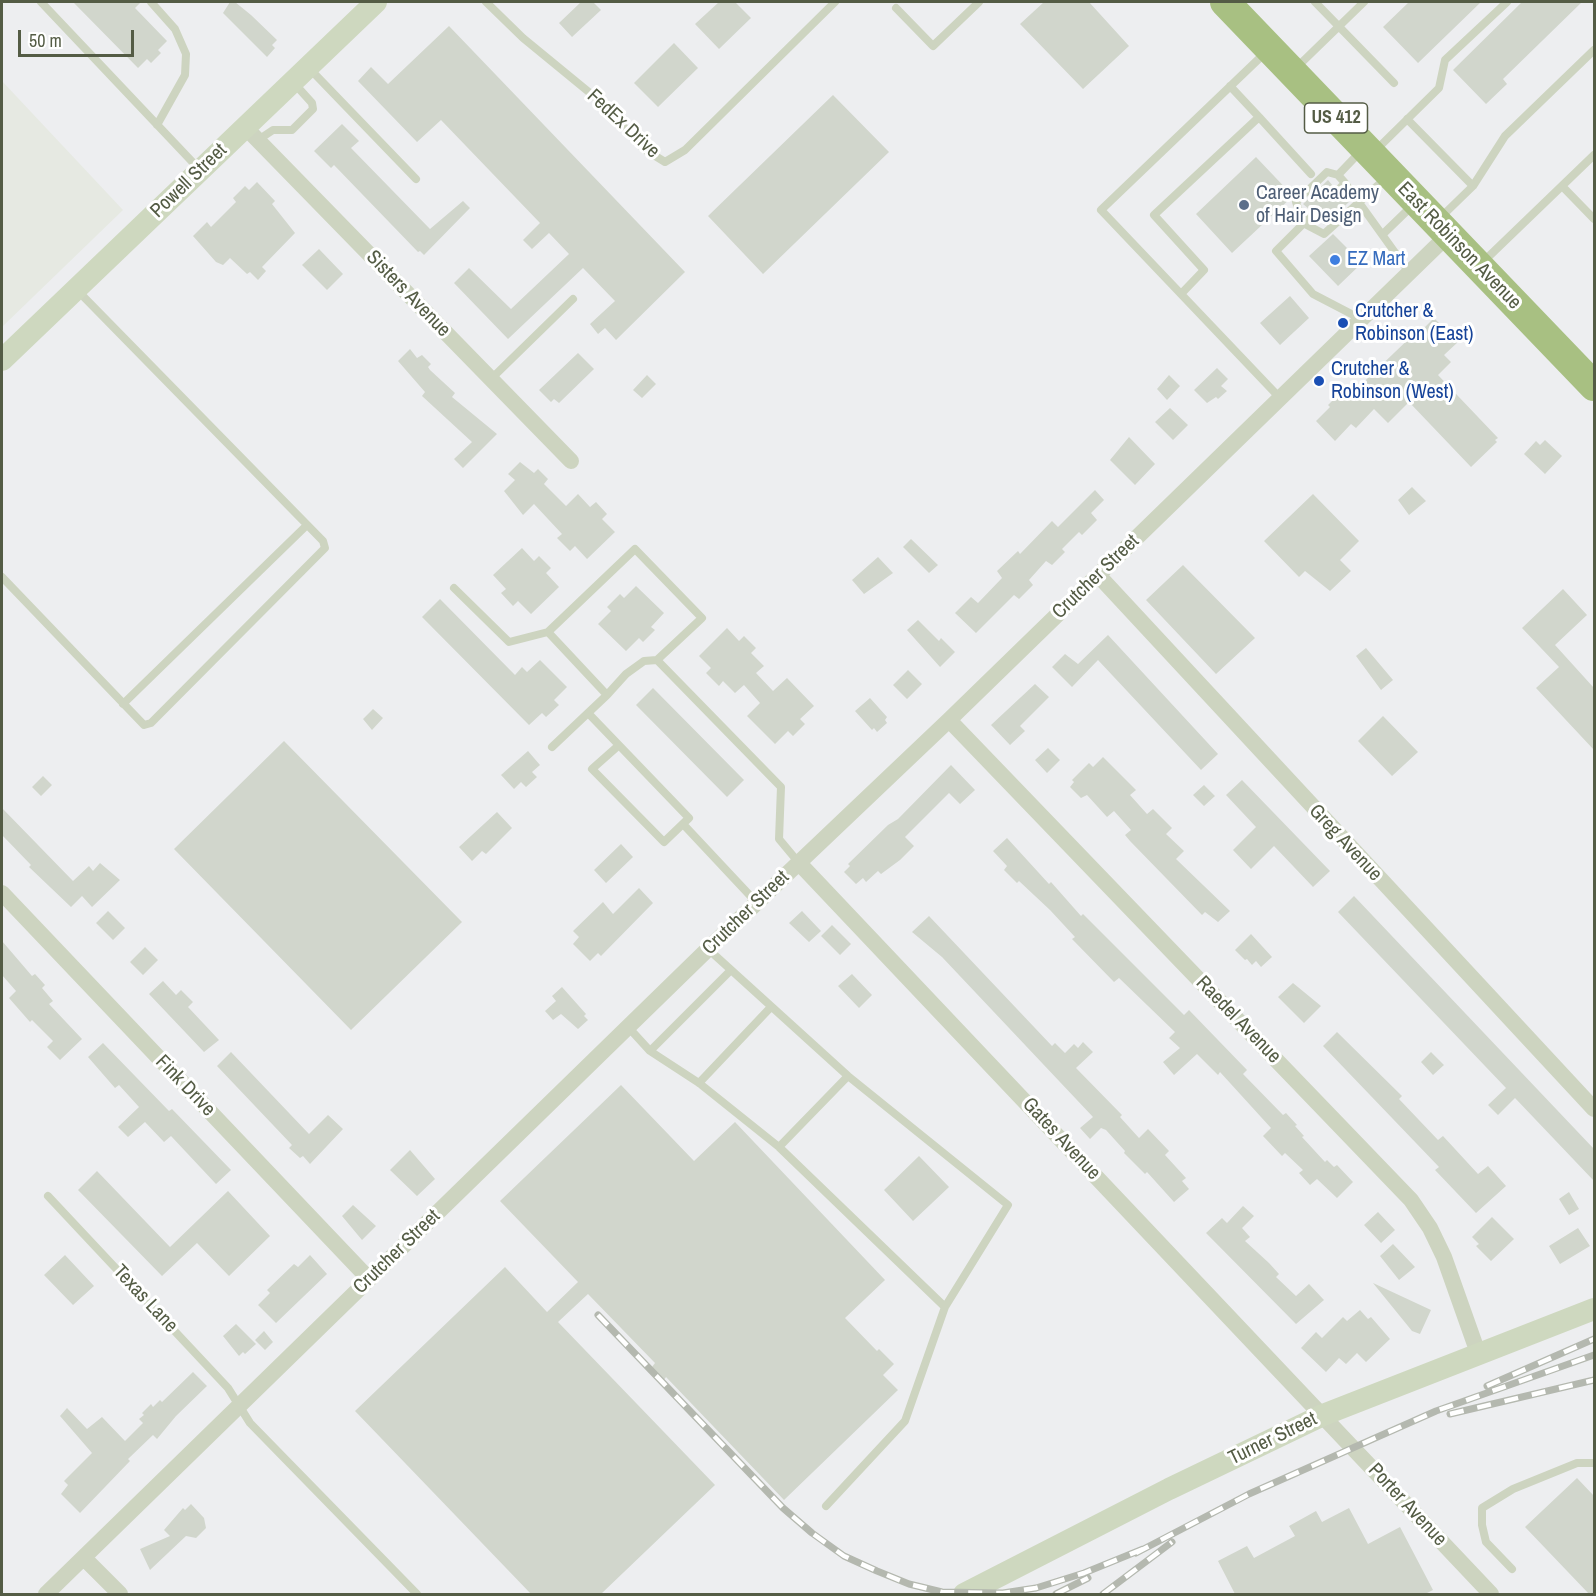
<!DOCTYPE html>
<html>
<head>
<meta charset="utf-8">
<style>
	body { margin:0 }
	#map { position:relative; width:1596px; height:1596px; overflow:hidden; background:#edeef0; font-family:"Archivo Narrow",sans-serif }
	canvas { display:block }
	.frame { position:absolute; inset:0; border:3px solid #545c45; pointer-events:none }
	.scale { position:absolute; left:18px; top:30px; width:116px; height:27px; box-sizing:border-box; border:3px solid #545c45; border-top:0; padding-left:8px; font-size:18px; line-height:21px; white-space:nowrap; color:#545c45; -webkit-text-stroke:4px #fff; paint-order:stroke }
</style>
</head>
<body>
<div id="map">
<canvas width="1596" height="1596"></canvas>
<div class="frame"></div>
<div class="scale">50 m</div>
</div>
<script>
const ctx = document.querySelector('canvas').getContext('2d');
ctx.lineJoin = 'round';
function fillPath(path, color) {
  ctx.fillStyle = color;
  ctx.fill(path, 'evenodd');
}
function poly(rows) {
  const path = new Path2D();
  for (const r of rows) {
    path.moveTo(r[0], r[1]);
    for (let i = 2; i < r.length; i += 2) path.lineTo(r[i], r[i + 1]);
  }
  return path;
}
function trace(path, color, width, dash) {
  ctx.strokeStyle = color;
  ctx.lineWidth = width;
  ctx.lineCap = dash ? 'butt' : 'round';
  ctx.setLineDash(dash || []);
  ctx.stroke(path);
}
function write(font, color, halo, rows, align = 'center') {
  ctx.font = font + ' "Archivo Narrow",sans-serif';
  ctx.lineWidth = 6;
  ctx.setLineDash([]);
  ctx.textBaseline = 'middle';
  ctx.strokeStyle = halo;
  ctx.fillStyle = color;
  for (const [text, x, y, turn = 0] of rows) {
    ctx.save();
    ctx.translate(x, y);
    ctx.rotate((+turn || 0) * Math.PI / 180);
    ctx.textAlign = isNaN(turn) ? turn : align;
    if (halo) ctx.strokeText(text, 0, 0);
    ctx.fillText(text, 0, 0);
    ctx.restore();
  }
}
fillPath(poly([
	[2,81,123,210,2,327]
]), '#e6e9e2');
fillPath(poly([
	[73,2,141,2,135,8,167,41,158,50,161,53,151,63,147,59,138,68],
	[230,2,235,2,251,15,277,40,272,45,275,48,267,57,223,13],
	[581,2,593,2,601,10,572,37,559,23],
	[719,2,735,2,751,18,719,49,695,24],
	[1044,2,1089,2,1129,46,1083,89,1020,24],
	[1409,2,1481,2,1418,63,1383,27],
	[1522,2,1582,2,1503,79,1507,84,1486,104,1453,70],
	[449,26,685,272,616,340,605,328,598,334,590,324,615,301,583,268,508,339,454,283,469,268,511,309,569,254,549,233,532,249,523,240,540,223,441,120,417,142,358,81,371,67,388,84],
	[674,43,698,68,658,107,634,83],
	[833,95,889,152,763,274,708,216],
	[342,124,359,141,351,148,430,229,463,201,470,208,424,255,420,251,418,252,334,165,331,168,314,151],
	[1256,157,1293,196,1232,253,1196,214],
	[1328,180,1333,186,1333,194,1342,195,1349,202,1324,225,1318,219,1318,210,1309,209,1303,204],
	[257,182,275,201,272,204,295,233,262,267,266,271,258,280,250,272,247,274,230,258,223,265,216,262,193,236,207,222,211,227,236,202,233,198,245,186,249,190],
	[1333,234,1362,263,1338,286,1309,256],
	[319,249,343,274,327,290,302,265],
	[1290,296,1309,318,1280,345,1260,323],
	[1434,318,1458,342,1444,355,1451,362,1438,375,1498,438,1495,440,1497,442,1471,467,1409,402,1388,423,1374,409,1356,428,1351,424,1335,441,1316,421,1330,407,1328,405,1339,394,1345,400,1419,329,1421,331],
	[410,349,417,358,422,355,431,364,428,367,430,370,455,393,452,397,497,434,463,468,454,459,472,442,422,396,425,392,398,361],
	[578,353,594,369,559,403,554,399,551,402,539,390],
	[1217,368,1228,379,1221,386,1227,391,1218,399,1216,397,1207,403,1194,390],
	[647,375,656,384,642,398,633,390],
	[1169,375,1180,386,1167,400,1157,389],
	[1170,408,1188,425,1173,440,1155,422],
	[1129,437,1155,464,1135,485,1110,460],
	[1545,440,1562,456,1545,474,1524,454,1536,441,1540,445],
	[520,462,534,473,538,469,548,479,544,484,566,506,578,494,590,507,596,502,607,514,602,519,615,532,587,559,575,546,570,551,557,538,562,534,534,504,523,515,504,491,515,480,508,474],
	[1412,487,1426,501,1409,515,1398,500],
	[1095,490,1104,500,1091,513,1097,520,1082,535,1079,532,1062,549,1065,552,1052,565,1046,561,1029,580,1033,585,1019,599,1014,595,976,633,955,613,971,597,978,603,1002,578,997,571,1018,551,1020,554,1052,521,1058,527],
	[1313,494,1359,541,1340,560,1351,571,1330,591,1305,571,1299,577,1264,541],
	[911,539,938,565,929,573,903,547],
	[522,548,534,561,539,556,551,568,546,573,559,587,531,614,518,601,513,606,501,593,506,589,493,575],
	[878,557,893,573,864,594,852,580],
	[1183,565,1255,638,1216,674,1146,600],
	[636,586,664,613,651,627,655,630,643,642,639,638,626,651,598,624,611,611,607,607,620,594,624,598],
	[1563,589,1587,615,1555,645,1594,688,1594,750,1536,688,1559,667,1522,628],
	[440,599,515,675,522,667,527,672,540,660,567,687,554,700,559,705,546,717,542,713,529,725,422,617],
	[918,620,939,641,941,638,955,652,940,667,907,630],
	[727,628,739,641,744,636,756,648,751,653,764,666,756,673,773,691,787,678,814,706,800,719,805,724,793,736,788,731,775,744,747,716,760,703,744,685,735,693,723,681,719,686,706,673,711,668,699,656],
	[1108,635,1218,754,1201,770,1098,660,1072,687,1052,667,1065,654,1078,664],
	[1366,648,1393,680,1381,690,1356,656],
	[908,670,922,684,907,699,893,685],
	[1035,684,1049,697,1020,726,1025,731,1010,745,991,725],
	[653,688,744,780,727,797,636,705],
	[870,698,887,717,885,720,887,723,877,732,874,728,872,730,855,711],
	[373,709,383,718,372,730,363,719],
	[1383,716,1418,752,1392,776,1358,741],
	[284,741,462,922,351,1030,174,849],
	[1048,748,1060,760,1047,773,1035,760],
	[528,751,540,765,532,772,537,777,526,787,521,782,514,789,501,775],
	[1103,757,1136,790,1130,795,1147,814,1153,809,1172,828,1166,834,1184,851,1176,859,1230,911,1218,922,1205,912,1202,915,1130,841,1125,835,1131,830,1114,811,1107,817,1087,795,1081,798,1070,787,1074,782,1072,780,1089,763,1093,767],
	[951,765,975,790,960,804,949,793,905,837,914,846,900,860,881,874,878,871,866,882,863,878,856,884,844,872,850,866,848,864,888,825,898,819],
	[43,776,52,785,41,796,32,787],
	[1242,780,1330,871,1313,887,1274,846,1251,869,1233,850,1256,827,1226,795],
	[1204,785,1215,796,1204,806,1193,795],
	[2,808,73,881,89,866,93,871,100,863,120,880,92,907,82,896,71,907,29,867,31,865,2,835],
	[497,812,512,828,486,854,482,851,472,861,459,847],
	[1007,838,1049,884,1051,882,1081,916,1083,914,1184,1015,1189,1010,1247,1070,1243,1074,1283,1115,1286,1113,1297,1125,1295,1126,1304,1136,1302,1137,1325,1162,1327,1160,1334,1167,1337,1165,1353,1182,1337,1198,1317,1179,1310,1185,1299,1173,1303,1170,1285,1153,1282,1156,1263,1136,1271,1128,1220,1072,1218,1075,1197,1054,1174,1075,1163,1062,1180,1048,1169,1038,1175,1032,1119,978,1114,982,1072,939,1075,937,1050,910,1019,881,1017,883,1004,870,1007,866,993,851],
	[621,844,633,857,606,883,594,870],
	[639,888,653,903,601,956,598,953,590,961,573,944,579,937,573,931,603,902,613,914],
	[1354,896,1594,1149,1594,1181,1515,1098,1498,1115,1488,1105,1506,1088,1338,912],
	[108,911,125,928,113,940,96,923],
	[802,911,821,931,809,942,789,923],
	[929,916,1052,1046,1055,1043,1065,1053,1074,1044,1078,1048,1083,1042,1093,1052,1076,1068,1122,1115,1120,1117,1139,1138,1148,1129,1169,1151,1165,1155,1186,1178,1182,1181,1189,1189,1174,1202,1147,1172,1145,1174,1124,1153,1125,1151,1106,1130,1101,1128,1090,1139,1080,1128,1093,1117,942,957,912,932],
	[832,925,851,944,840,955,821,936],
	[1251,934,1272,957,1261,967,1256,961,1252,965,1247,959,1245,960,1235,950],
	[2,941,32,976,35,974,45,985,42,988,53,1001,49,1004,82,1039,60,1060,47,1047,53,1041,32,1020,30,1022,9,998,16,991,2,975],
	[145,947,158,960,143,975,130,962],
	[852,974,872,995,859,1008,838,986],
	[163,981,176,995,181,990,193,1002,188,1007,219,1040,204,1052,149,994],
	[1293,983,1321,1006,1304,1023,1278,997],
	[562,987,586,1014,584,1016,588,1020,578,1029,561,1014,553,1020,545,1011,556,1001,552,996],
	[1337,1032,1402,1096,1399,1099,1438,1140,1443,1136,1478,1174,1488,1166,1506,1186,1476,1213,1435,1170,1439,1167,1323,1046],
	[103,1043,169,1111,172,1109,231,1170,216,1184,171,1136,164,1142,145,1122,128,1137,118,1127,139,1107,119,1085,115,1088,88,1057],
	[231,1052,309,1134,328,1115,343,1129,310,1164,303,1156,300,1158,289,1148,292,1145,217,1066],
	[1431,1052,1444,1065,1433,1075,1421,1062],
	[621,1085,694,1161,735,1122,885,1280,845,1318,877,1351,879,1349,894,1364,883,1375,898,1390,784,1500,666,1377,664,1380,652,1367,655,1363,588,1294,558,1322,715,1485,601,1594,531,1594,355,1411,505,1267,547,1312,578,1282,500,1201],
	[410,1150,435,1179,417,1196,390,1170],
	[919,1156,949,1187,913,1221,884,1190],
	[97,1171,170,1247,228,1191,270,1236,229,1276,197,1243,162,1276,78,1190],
	[1569,1192,1579,1209,1569,1215,1559,1199],
	[353,1205,376,1226,362,1240,342,1216],
	[1243,1206,1254,1216,1242,1228,1250,1237,1245,1241,1269,1263,1279,1274,1276,1277,1296,1296,1309,1284,1324,1300,1296,1324,1206,1233,1222,1218,1227,1223],
	[1378,1212,1395,1230,1381,1243,1364,1225],
	[1492,1217,1514,1239,1491,1261,1476,1246,1479,1244,1472,1237],
	[1578,1228,1590,1246,1560,1264,1549,1246],
	[1393,1244,1415,1267,1399,1280,1380,1256],
	[65,1255,94,1286,73,1305,44,1275],
	[310,1255,327,1274,276,1323,258,1305,270,1293,267,1290,294,1264,298,1267],
	[1373,1283,1431,1310,1420,1334,1412,1331],
	[1360,1310,1368,1319,1371,1317,1390,1339,1366,1362,1357,1353,1346,1364,1339,1358,1326,1372,1301,1348,1316,1332,1322,1338,1343,1317,1347,1321],
	[236,1324,256,1344,245,1354,243,1352,239,1356,223,1336],
	[264,1331,273,1342,265,1350,255,1340],
	[193,1372,207,1386,176,1416,157,1439,153,1435,128,1459,130,1461,80,1513,61,1494,68,1485,64,1481,92,1453,60,1416,67,1408,87,1429,102,1417,125,1441,143,1423,139,1419,144,1415,142,1413,151,1404,153,1407,160,1400,162,1402],
	[1577,1478,1594,1496,1594,1594,1589,1594,1525,1527],
	[191,1504,204,1518,206,1528,196,1538,186,1536,150,1570,140,1549,170,1536,164,1530,183,1508,185,1510],
	[1349,1508,1368,1544,1400,1527,1433,1590,1425,1594,1235,1594,1218,1561,1247,1546,1254,1558,1295,1536,1289,1526,1316,1511,1322,1522]
]), '#d1d6cc');
trace(poly([
	[41,2,200,170],
	[151,2,175,29,186,54,185,75,157,125],
	[486,2,523,38,601,102,644,149,665,162,685,150,835,2],
	[1315,2,1394,83],
	[896,8,933,46,979,2],
	[1266,52,1101,210,1280,398],
	[308,67,416,179],
	[1295,69,1364,2],
	[1259,117,1311,174],
	[1407,119,1473,186],
	[258,140,273,130,292,130,313,109,312,103,293,82],
	[1376,150,1439,88,1445,60,1507,2],
	[1338,175,1360,152],
	[1345,183,1338,175,1327,172,1296,202,1303,223,1324,234,1386,178],
	[1562,186,1594,219],
	[1338,190,1345,183,1409,272],
	[1313,214,1276,251,1313,294,1361,319],
	[1439,219,1473,186,1505,136,1594,50],
	[1383,234,1413,205],
	[1483,262,1594,155],
	[1181,294,1204,270,1154,215,1259,117,1230,86],
	[491,379,573,299],
	[2,577,144,725,151,723,325,548,323,541,77,290],
	[454,588,509,642,548,632,635,549,702,618,657,660,781,787,779,839,799,863],
	[548,632,607,695,552,747],
	[607,695,626,674,644,661,657,660],
	[123,704,307,525],
	[588,713,689,818,664,842,592,769,618,746],
	[683,824,757,903],
	[708,949,848,1076,1008,1205,945,1307],
	[629,1028,650,1051,699,1083,779,1147,945,1307,905,1421,826,1506],
	[650,1051,731,970],
	[699,1083,770,1008],
	[779,1147,848,1076],
	[48,1196,228,1388,250,1423,417,1594],
	[1512,1569,1486,1542,1482,1525,1482,1508,1513,1489,1577,1463,1594,1463]
]), '#cdd4c0', 8);
trace(poly([
	[245,127,571,461],
	[1098,575,1594,1109],
	[949,720,1411,1200,1430,1228,1444,1257,1478,1353],
	[799,863,1491,1594],
	[2,893,369,1279],
	[84,1558,120,1594],
	[46,1594,708,949,949,720,1448,235]
]), '#cdd4c0', 16);
trace(poly([
	[2,360,376,2],
	[964,1594,1169,1489,1323,1415,1594,1309]
]), '#ced8bf', 22);
trace(poly([
	[1225,2,1594,386]
]), '#a8c082', 30);
const rail = poly([
	[598,1315,783,1508,812,1533,844,1556,877,1571,909,1584,942,1592,1003,1593,1036,1588,1084,1573,1143,1549],
	[1487,1386,1594,1339],
	[1450,1414,1594,1380],
	[1136,1553,1249,1494,1436,1411,1594,1355],
	[1056,1594,1088,1578],
	[1103,1594,1172,1542]
]);
trace(rail, '#b4b8af', 7);
trace(rail, '#fff', 4.5, [14]);
for (const [x, y, r, color] of [
	[1244,205,6,"#5c6f8a"],
	[1335,260,6,"#3f7fe0"],
	[1343,323,6,"#1a4fb4"],
	[1319,381,6,"#1a4fb4"]
]) {
  const dot = new Path2D();
  dot.arc(x, y, r, 0, 2 * Math.PI);
  ctx.fillStyle = color;
  ctx.fill(dot);
  trace(dot, '#fff', 2);
}
for (const [x, y, w] of [
	[1336,118,63]
]) {
  const box = new Path2D();
  box.roundRect(x - w / 2, y - 15, w, 30, 4.5);
  ctx.fillStyle = '#fff';
  ctx.fill(box);
  trace(box, '#545c45', 1.5);
}
write('bold 18px', '#545c45', null, [
	["US 412",1336,118]
]);
write('20px', '#545c45', '#fff', [
	["FedEx Drive",623,124,43],
	["Powell Street",189,181,-44],
	["East Robinson Avenue",1459,246,46],
	["Sisters Avenue",408,294,46],
	["Crutcher Street",1096,577,-44],
	["Greg Avenue",1345,843,47],
	["Crutcher Street",746,913,-44],
	["Raedel Avenue",1238,1020,46],
	["Fink Drive",185,1086,46],
	["Gates Avenue",1061,1139,47],
	["Crutcher Street",397,1252,-44],
	["Texas Lane",145,1299,47],
	["Turner Street",1273,1439,-26],
	["Porter Avenue",1407,1505,47]
]);
write('20px', '#4e5e75', '#fff', [
	["Career Academy",1256,194],
	["of Hair Design",1256,217]
], 'left');
write('20px', '#366cbe', '#fff', [
	["EZ Mart",1347,260]
], 'left');
write('20px', '#164399', '#fff', [
	["Crutcher &",1355,312],
	["Robinson (East)",1355,335],
	["Crutcher &",1331,370],
	["Robinson (West)",1331,393]
], 'left');
</script>
</body>
</html>
